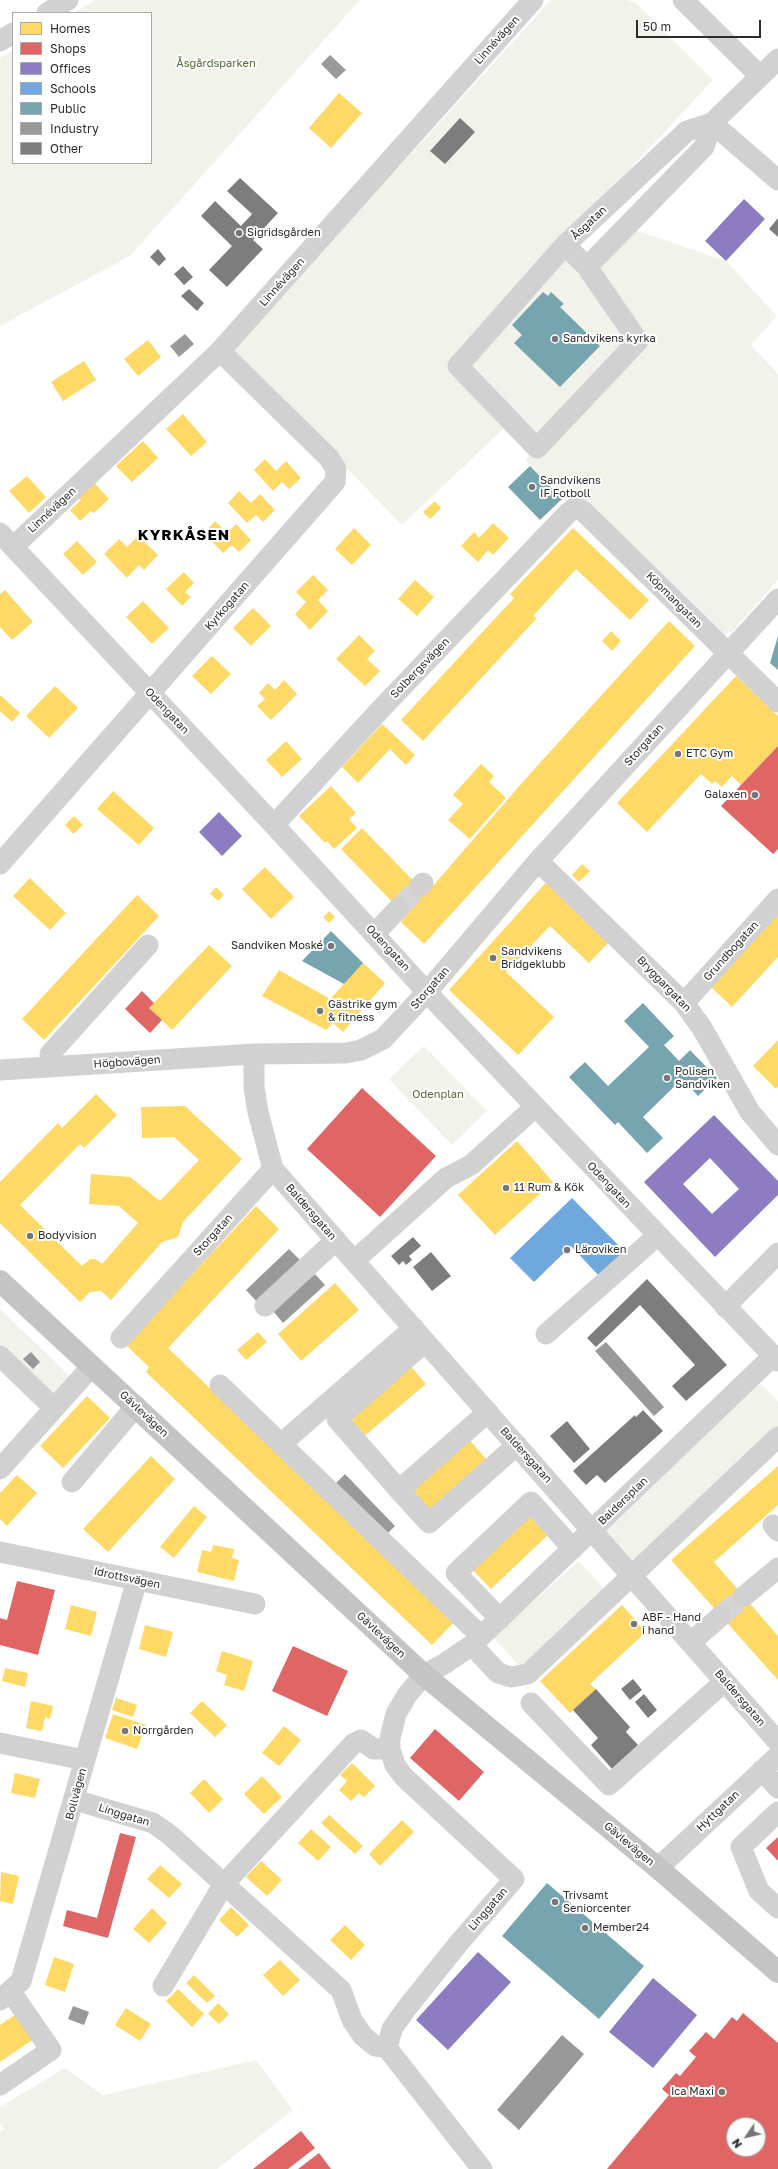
<!DOCTYPE html>
<html>
<head>
<meta charset="utf-8">
<style>
	body { margin:0 }
	#map { position:relative; width:778px; height:2169px; overflow:hidden; background:#fff; font-family:"Golos Text",sans-serif }
	canvas { display:block }
	.legend { position:absolute; left:12px; top:12px; width:140px; height:152px; box-sizing:border-box; background:#fff; border:1px solid #ababab; margin:0; padding:5px 7px; list-style:none; font-size:12px; color:#2c2c2c }
	.legend li { display:flex; align-items:center; gap:8px; height:20px }
	.legend b { width:20px; border:1px solid #ababab }
	.north { position:absolute; left:726px; top:2117px; width:40px; height:40px; box-sizing:border-box; background:#fff; border:1px solid #ababab; border-radius:50%; rotate:235deg; font-size:11px; font-weight:700; line-height:16px; text-align:center; color:#2c2c2c }
	.north::after { content:''; display:block; margin:auto; width:14px; height:18px; background:#767676; clip-path:polygon(50% 0,100% 100%,50% 72%,0 100%) }
	.scale { position:absolute; left:636px; top:20px; width:125px; height:18px; box-sizing:border-box; border:2px solid #2c2c2c; border-top:0; padding-left:5px; font-size:12px; line-height:14px; white-space:nowrap; color:#2c2c2c; -webkit-text-stroke:3px #fff; paint-order:stroke }
</style>
</head>
<body>
<div id="map">
<canvas width="778" height="2169"></canvas>
<ul class="legend">
<li><b style="height:11px;background:#ffd966"></b>Homes</li>
<li><b style="height:11px;background:#e06666"></b>Shops</li>
<li><b style="height:11px;background:#8e7cc3"></b>Offices</li>
<li><b style="height:11px;background:#6fa8dc"></b>Schools</li>
<li><b style="height:11px;background:#76a5af"></b>Public</li>
<li><b style="height:11px;background:#999"></b>Industry</li>
<li><b style="height:11px;background:#7d7d7d"></b>Other</li>
</ul>
<div class="north">N</div>
<div class="scale">50 m</div>
</div>
<script>
const ctx = document.querySelector('canvas').getContext('2d');
ctx.lineJoin = 'round';
function fillPath(path, color) {
  ctx.fillStyle = color;
  ctx.fill(path, 'evenodd');
}
function poly(rows) {
  const path = new Path2D();
  for (const r of rows) {
    path.moveTo(r[0], r[1]);
    for (let i = 2; i < r.length; i += 2) path.lineTo(r[i], r[i + 1]);
  }
  return path;
}
function trace(path, color, width, dash) {
  ctx.strokeStyle = color;
  ctx.lineWidth = width;
  ctx.lineCap = dash ? 'butt' : 'round';
  ctx.setLineDash(dash || []);
  ctx.stroke(path);
}
function write(font, color, halo, rows, align = 'center') {
  ctx.font = font + ' "Golos Text",sans-serif';
  ctx.lineWidth = 4;
  ctx.setLineDash([]);
  ctx.textBaseline = 'middle';
  ctx.strokeStyle = halo;
  ctx.fillStyle = color;
  for (const [text, x, y, turn = 0] of rows) {
    ctx.save();
    ctx.translate(x, y);
    ctx.rotate((+turn || 0) * Math.PI / 180);
    ctx.textAlign = isNaN(turn) ? turn : align;
    if (halo) ctx.strokeText(text, 0, 0);
    ctx.fillText(text, 0, 0);
    ctx.restore();
  }
}
fillPath(poly([
	[95,0,360,0,130,256,0,326,0,58,13,50,13,163,151,163,151,13,74,13],
	[551,0,628,0,636,3,713,80,557,247,580,277,632,229,726,261,777,316,751,345,778,374,778,580,733,631,713,639,576,507,562,499,525,460,545,440,519,414,402,525,229,347,421,143],
	[424,1046,487,1111,452,1145,389,1079],
	[0,1309,77,1383,54,1408,0,1356],
	[753,1376,778,1401,778,1437,633,1576,593,1530],
	[579,1561,606,1591,520,1667,493,1637],
	[256,2060,293,2110,217,2169,0,2169,0,2132,4,2129,0,2123,0,2107,65,2068,103,2095]
]), '#f1f3ea');
fillPath(poly([
	[339,93,362,113,331,148,309,128],
	[148,340,161,357,138,376,124,359],
	[84,361,96,380,63,401,51,382],
	[183,414,207,442,191,456,166,429],
	[143,441,158,458,132,482,116,466],
	[265,459,276,471,286,461,301,478,289,489,282,482,273,491,254,470],
	[27,476,46,497,29,513,9,491],
	[91,479,109,499,94,513,91,511,80,521,70,510,81,500,75,494],
	[239,491,251,503,260,494,275,510,263,522,256,515,247,523,228,503],
	[435,501,441,508,430,519,423,512],
	[215,521,227,533,236,524,251,540,239,552,232,545,223,553,204,533],
	[493,523,509,538,493,555,488,550,478,562,461,546,474,532,479,538],
	[354,528,371,545,352,565,335,549],
	[573,528,649,600,630,620,576,569,533,616,537,618,423,741,401,720,514,598,510,594],
	[138,536,158,555,144,570,139,565,127,578,104,554,119,539,127,547],
	[77,541,97,562,83,575,63,554],
	[184,572,194,583,185,592,191,597,182,606,166,589],
	[313,575,328,590,318,600,328,611,310,630,295,614,306,602,296,592],
	[415,580,434,597,417,616,398,599],
	[5,590,33,622,12,640,0,627,0,594],
	[143,601,169,628,152,644,126,617],
	[253,608,271,626,251,646,233,628],
	[669,621,695,646,424,944,401,922,406,916,341,849,362,828,426,894,528,776],
	[611,631,621,641,612,651,602,641],
	[359,635,375,651,367,659,380,671,365,686,336,659],
	[212,656,231,674,211,694,192,676],
	[736,676,778,716,778,746,741,785,732,776,722,787,715,781,712,784,701,774,647,832,617,803],
	[284,680,297,694,271,720,257,706,265,699,259,693,268,683,275,690],
	[55,686,78,708,49,738,26,716],
	[0,695,20,713,12,722,0,711],
	[382,724,415,755,406,765,390,749,358,783,342,767],
	[286,741,302,759,282,777,266,760],
	[481,764,494,776,489,782,506,798,470,839,448,820,463,804,453,795],
	[331,786,356,813,349,819,357,828,334,849,327,841,325,843,299,816],
	[113,791,154,828,139,845,97,809],
	[74,816,83,825,73,834,65,825],
	[582,864,590,871,579,882,572,875],
	[265,867,294,897,271,919,242,889],
	[30,878,66,913,50,930,13,896],
	[550,878,613,938,589,963,550,926,506,972,554,1017,518,1055,449,990],
	[216,887,224,895,218,901,210,894],
	[137,895,159,916,44,1040,22,1019],
	[329,911,335,917,329,923,323,917],
	[778,911,778,957,732,1007,709,985],
	[209,945,232,966,172,1030,149,1008],
	[363,963,385,983,343,1032,333,1023,326,1030,262,996,279,970,330,999],
	[778,1040,778,1086,776,1089,753,1066],
	[96,1094,117,1115,84,1148,80,1144,20,1205,82,1266,90,1259,96,1259,102,1264,138,1223,119,1206,89,1204,91,1174,130,1177,160,1201,199,1160,174,1137,142,1138,141,1107,185,1106,242,1159,183,1222,178,1237,162,1242,111,1300,101,1291,90,1292,80,1302,0,1223,0,1182,58,1123,62,1128],
	[517,1141,553,1182,495,1235,458,1195],
	[256,1206,279,1229,168,1348,454,1622,432,1645,146,1372,149,1367,126,1345],
	[335,1283,359,1310,301,1361,278,1334],
	[258,1332,267,1342,246,1360,237,1350],
	[407,1362,426,1384,361,1439,342,1417],
	[87,1396,110,1418,63,1468,40,1446],
	[467,1437,487,1460,427,1513,407,1491],
	[151,1456,175,1479,108,1552,83,1529],
	[778,1466,778,1505,714,1562,778,1636,778,1680,671,1560],
	[17,1475,37,1493,7,1526,0,1519,0,1493],
	[194,1506,207,1517,174,1558,160,1547],
	[528,1511,549,1534,491,1589,470,1567],
	[213,1545,234,1549,232,1558,239,1560,234,1581,197,1572,202,1550,211,1552],
	[71,1605,97,1612,91,1636,65,1629],
	[622,1605,646,1632,590,1684,596,1689,570,1713,540,1681],
	[145,1625,173,1632,166,1657,139,1649],
	[222,1651,253,1661,244,1691,224,1685,227,1675,216,1671],
	[5,1668,28,1673,25,1687,2,1681],
	[116,1698,137,1705,133,1717,112,1710],
	[31,1701,53,1706,50,1719,45,1717,42,1731,26,1728],
	[202,1701,227,1725,215,1737,190,1713],
	[113,1714,146,1725,137,1749,105,1738],
	[284,1726,301,1740,279,1766,262,1753],
	[352,1763,375,1786,364,1797,359,1793,351,1801,339,1790,347,1781,340,1775],
	[15,1773,40,1779,35,1798,11,1793],
	[262,1776,282,1797,264,1814,244,1794],
	[204,1779,223,1799,209,1813,190,1793],
	[329,1815,363,1846,355,1854,321,1823],
	[402,1820,414,1832,380,1866,369,1854],
	[311,1829,331,1847,318,1861,298,1843],
	[261,1861,282,1880,267,1896,246,1877],
	[160,1865,182,1884,169,1898,147,1879],
	[1,1872,19,1876,13,1904,0,1901],
	[231,1907,249,1925,237,1937,219,1920],
	[152,1908,167,1923,149,1943,133,1929],
	[345,1925,365,1945,351,1960,330,1940],
	[54,1957,74,1964,65,1992,45,1985],
	[280,1960,300,1980,283,1996,263,1975],
	[194,1975,215,1996,207,2003,186,1983],
	[178,1989,204,2014,192,2027,166,2001],
	[218,2003,229,2014,219,2024,208,2014],
	[126,2008,151,2024,140,2041,115,2025],
	[19,2012,37,2037,0,2062,0,2025]
]), '#ffd966');
fillPath(poly([
	[778,746,778,849,773,854,721,806],
	[142,991,154,1003,149,1008,162,1020,150,1033,125,1009],
	[362,1088,436,1156,380,1217,307,1149],
	[17,1581,55,1590,38,1655,0,1645,0,1618,7,1620],
	[293,1646,348,1671,327,1716,272,1691],
	[435,1729,484,1772,459,1801,410,1758],
	[120,1833,136,1837,108,1938,63,1926,67,1910,97,1918],
	[778,1837,778,1861,766,1848],
	[743,2013,778,2043,778,2169,607,2169,669,2095,662,2089,676,2073,680,2076,696,2057,689,2051,706,2032,714,2039,732,2017,737,2021],
	[734,2125,758,2125,758,2149,734,2149],
	[301,2131,315,2148,288,2169,253,2169],
	[319,2153,331,2169,298,2169]
]), '#e06666');
fillPath(poly([
	[744,199,765,219,726,261,705,241],
	[219,812,242,836,222,856,199,832],
	[714,1115,778,1181,778,1195,715,1257,644,1182],
	[710,1158,739,1189,712,1214,683,1184],
	[478,1952,511,1982,448,2050,416,2020],
	[653,1978,697,2015,653,2068,609,2032]
]), '#8e7cc3');
fillPath(poly([
	[572,1198,624,1251,599,1276,571,1246,534,1282,510,1258]
]), '#6fa8dc');
fillPath(poly([
	[543,292,548,296,551,292,564,304,560,307,600,346,560,387,514,343,522,335,512,325],
	[530,466,562,499,540,520,508,487],
	[778,636,778,670,770,663],
	[331,931,363,963,344,984,302,961],
	[643,1003,674,1036,664,1045,679,1061,690,1050,717,1078,698,1096,682,1079,643,1117,663,1138,647,1153,618,1122,615,1125,569,1077,585,1062,608,1086,649,1047,624,1021],
	[547,1883,644,1966,599,2019,502,1936]
]), '#76a5af');
fillPath(poly([
	[330,55,346,70,336,79,321,64],
	[185,334,194,344,179,357,170,346],
	[289,1249,300,1260,257,1302,246,1290],
	[315,1274,325,1285,283,1323,273,1311],
	[606,1342,664,1407,654,1416,595,1351],
	[31,1352,40,1362,33,1369,23,1359],
	[345,1474,395,1526,383,1538,333,1486],
	[73,2006,89,2012,84,2025,68,2019],
	[562,2035,584,2054,519,2130,497,2110]
]), '#999');
fillPath(poly([
	[460,118,475,132,445,164,430,151],
	[240,178,278,213,253,240,263,249,227,287,209,270,232,246,201,216,215,201,241,226,252,214,227,191],
	[778,218,778,237,769,229],
	[158,249,166,259,159,266,150,257],
	[183,266,193,277,184,285,174,274],
	[189,289,204,303,197,311,181,296],
	[413,1237,421,1246,409,1256,412,1260,406,1265,403,1261,399,1265,391,1256],
	[431,1252,451,1276,432,1291,413,1267],
	[647,1279,727,1365,686,1401,672,1386,695,1365,640,1305,596,1347,587,1338],
	[643,1410,663,1431,605,1483,597,1475,586,1485,573,1471,635,1415,636,1417],
	[567,1421,590,1449,574,1463,550,1436],
	[633,1679,642,1690,630,1700,621,1689],
	[596,1689,630,1727,626,1732,638,1745,612,1769,591,1745,598,1738,573,1710],
	[644,1694,657,1710,648,1718,635,1702]
]), '#7d7d7d');
trace(poly([
	[399,908,419,887],
	[721,1616,743,1597]
]), '#d5d5d5', 21, [21, 10]);
trace(poly([
	[683,0,760,76],
	[47,13,68,0],
	[0,41,13,33],
	[712,123,704,147,587,267,565,245,687,131,712,123,778,59],
	[712,123,778,180],
	[565,245,458,366,537,448,638,341,587,267],
	[0,533,274,825,436,1002,778,1361],
	[13,547,220,351,533,0],
	[274,825,379,711,568,513,576,507,584,512,778,702],
	[538,861,684,1003,702,1028,750,1112,778,1145],
	[0,864,335,482,336,469,329,458,220,351],
	[419,887,423,883],
	[375,933,399,908],
	[684,1003,778,899],
	[50,1067,50,1054,148,945],
	[0,1070,254,1054,346,1053,361,1050,383,1039,427,992,538,861,778,599],
	[273,1169,778,1742],
	[354,1261,446,1178,471,1165,535,1107],
	[265,1306,336,1240],
	[725,1307,778,1253],
	[414,1328,281,1444,481,1636],
	[546,1334,657,1236],
	[121,1338,273,1169,258,1112,254,1087,254,1054],
	[425,1342,337,1419,399,1490,429,1523,517,1445],
	[0,1356,54,1408],
	[220,1385,281,1444],
	[0,1469,92,1366],
	[72,1482,136,1406],
	[399,1490,488,1412],
	[773,1525,778,1531],
	[0,1552,255,1604],
	[743,1597,778,1568],
	[500,1619,456,1573,531,1502,573,1549],
	[691,1642,721,1616],
	[472,1645,498,1673,511,1677,528,1674,778,1437],
	[531,1703,609,1785,724,1682],
	[0,1743,85,1760],
	[762,1770,778,1788],
	[75,1800,153,1823,170,1835,224,1884,341,1990,352,2020,363,2036,375,2046,387,2048,482,2169],
	[778,1812,741,1847,759,1891,778,1908],
	[658,1868,778,1756],
	[163,1986,224,1884,353,1744,361,1740,374,1749,390,1749,390,1738,396,1714,407,1695,424,1675,444,1664,472,1645,773,1356],
	[0,2000,21,1981,137,1580],
	[387,2048,392,2029,406,2009,458,1944,514,1879,404,1777,395,1765,390,1749],
	[0,2085,51,2050,11,1992]
]), '#d1d1d1', 21);
trace(poly([
	[0,1281,424,1675,658,1868,778,1972]
]), '#c4c4c4', 22);
for (const [x, y, r, color] of [
	[239,233,4,"#767676"],
	[555,339,4,"#767676"],
	[532,487,4,"#767676"],
	[678,754,4,"#767676"],
	[755,795,4,"#767676"],
	[331,946,4,"#767676"],
	[493,958,4,"#767676"],
	[320,1011,4,"#767676"],
	[667,1078,4,"#767676"],
	[506,1188,4,"#767676"],
	[30,1236,4,"#767676"],
	[567,1250,4,"#767676"],
	[634,1624,4,"#767676"],
	[125,1731,4,"#767676"],
	[555,1902,4,"#767676"],
	[585,1928,4,"#767676"],
	[722,2092,4,"#767676"]
]) {
  const dot = new Path2D();
  dot.arc(x, y, r, 0, 2 * Math.PI);
  ctx.fillStyle = color;
  ctx.fill(dot);
  trace(dot, '#fff', 1.5);
}
write('11px', '#2c2c2c', '#fff', [
	["Linnévägen",497,40,-48],
	["Åsgatan",589,223,-43],
	["Linnévägen",282,282,-48],
	["Linnévägen",52,510,-43],
	["Köpmangatan",674,600,45],
	["Kyrkogatan",227,606,-49],
	["Solbergsvägen",420,668,-46],
	["Odengatan",167,711,47],
	["Storgatan",644,745,-48],
	["Odengatan",388,948,47],
	["Grundbogatan",731,951,-48],
	["Bryggargatan",664,984,46],
	["Storgatan",430,988,-49],
	["Högbovägen",127,1062,-4],
	["Odengatan",609,1185,47],
	["Baldersgatan",311,1212,49],
	["Storgatan",213,1235,-48],
	["Gävlevägen",144,1414,43],
	["Baldersgatan",526,1455,48],
	["Baldersplan",623,1501,-44],
	["Idrottsvägen",127,1578,12],
	["Gävlevägen",381,1635,43],
	["Baldersgatan",740,1698,49],
	["Bollvägen",76,1794,-75],
	["Hyttgatan",718,1811,-43],
	["Linggatan",124,1815,17],
	["Gävlevägen",629,1844,40],
	["Linggatan",488,1909,-49]
]);
write('11px', '#566838', '#fff', [
	["Åsgårdsparken",216,64],
	["Odenplan",438,1095]
]);
write('11px', '#2c2c2c', '#fff', [
	["Sigridsgården",247,233],
	["Sandvikens kyrka",563,339],
	["Sandvikens",540,481],
	["IF Fotboll",540,494],
	["ETC Gym",686,754],
	["Galaxen",747,795,"right"],
	["Sandviken Moské",323,946,"right"],
	["Sandvikens",501,952],
	["Bridgeklubb",501,965],
	["Gästrike gym",328,1005],
	["& fitness",328,1018],
	["Polisen",675,1072],
	["Sandviken",675,1085],
	["11 Rum & Kök",514,1188],
	["Bodyvision",38,1236],
	["Läroviken",575,1250],
	["ABF - Hand",642,1618],
	["i hand",642,1631],
	["Norrgården",133,1731],
	["Trivsamt",563,1896],
	["Seniorcenter",563,1909],
	["Member24",593,1928],
	["Ica Maxi",714,2092,"right"]
], 'left');
ctx.letterSpacing = '1px';
write('bold 15px', '#000', '#fff', [
	["KYRKÅSEN",184,535]
]);
ctx.letterSpacing = '0px';
</script>
</body>
</html>
